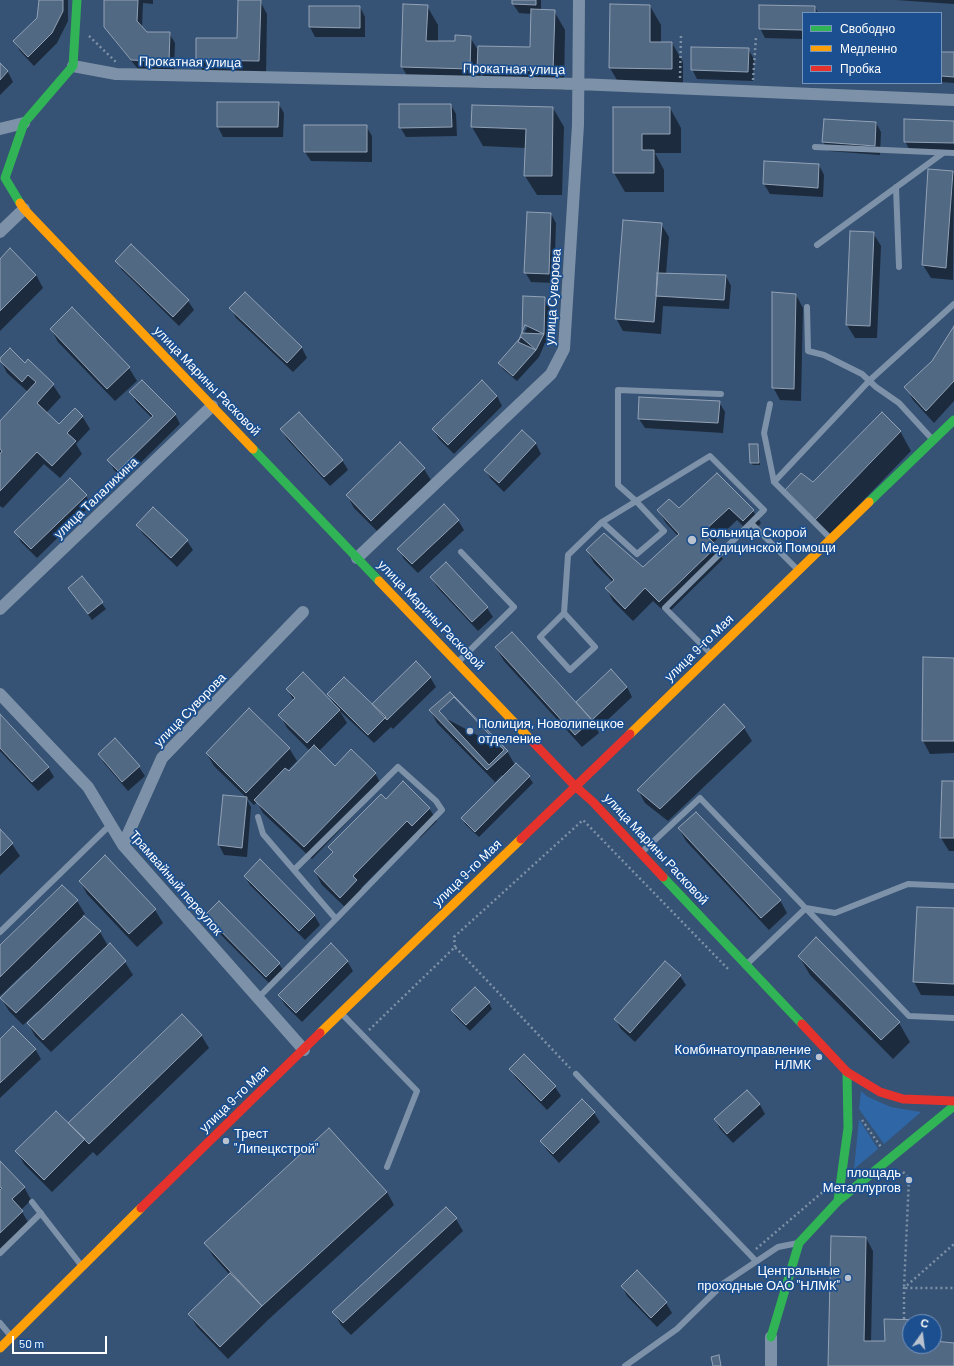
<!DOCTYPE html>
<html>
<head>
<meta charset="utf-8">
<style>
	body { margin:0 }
	#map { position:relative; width:954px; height:1366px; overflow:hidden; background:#365274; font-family:Barlow,sans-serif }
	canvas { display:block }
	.legend { position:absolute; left:802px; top:12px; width:140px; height:72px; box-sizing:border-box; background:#1b4f8f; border:1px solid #7695bc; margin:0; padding:5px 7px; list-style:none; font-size:12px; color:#fff }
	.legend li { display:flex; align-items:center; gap:8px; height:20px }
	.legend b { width:20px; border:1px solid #7695bc }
	.north { position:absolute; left:902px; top:1314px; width:40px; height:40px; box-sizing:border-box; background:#1b4f8f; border:1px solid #7695bc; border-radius:50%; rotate:14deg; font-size:11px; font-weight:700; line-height:16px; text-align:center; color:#fff }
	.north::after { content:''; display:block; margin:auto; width:14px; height:18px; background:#b9c2ce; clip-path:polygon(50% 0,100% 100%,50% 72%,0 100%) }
	.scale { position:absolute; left:12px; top:1336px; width:95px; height:18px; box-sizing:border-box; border:2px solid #fff; border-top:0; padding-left:5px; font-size:12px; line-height:14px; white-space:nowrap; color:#fff; -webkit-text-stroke:3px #1b4f8f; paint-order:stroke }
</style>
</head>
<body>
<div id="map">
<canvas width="954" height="1366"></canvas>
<ul class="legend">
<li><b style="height:5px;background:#30b455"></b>Свободно</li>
<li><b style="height:5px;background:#ff9f0a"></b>Медленно</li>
<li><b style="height:5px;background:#e5322d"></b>Пробка</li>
</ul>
<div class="north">С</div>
<div class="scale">50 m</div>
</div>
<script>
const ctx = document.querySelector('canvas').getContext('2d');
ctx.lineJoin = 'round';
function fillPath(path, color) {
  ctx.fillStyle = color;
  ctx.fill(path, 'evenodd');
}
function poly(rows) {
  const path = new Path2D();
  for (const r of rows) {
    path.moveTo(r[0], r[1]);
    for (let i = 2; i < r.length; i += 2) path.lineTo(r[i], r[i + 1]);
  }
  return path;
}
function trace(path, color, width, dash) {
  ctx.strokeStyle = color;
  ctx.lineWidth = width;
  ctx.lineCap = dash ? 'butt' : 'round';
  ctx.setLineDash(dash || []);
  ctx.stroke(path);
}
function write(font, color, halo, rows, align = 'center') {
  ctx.font = font + ' Barlow,sans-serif';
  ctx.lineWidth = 3.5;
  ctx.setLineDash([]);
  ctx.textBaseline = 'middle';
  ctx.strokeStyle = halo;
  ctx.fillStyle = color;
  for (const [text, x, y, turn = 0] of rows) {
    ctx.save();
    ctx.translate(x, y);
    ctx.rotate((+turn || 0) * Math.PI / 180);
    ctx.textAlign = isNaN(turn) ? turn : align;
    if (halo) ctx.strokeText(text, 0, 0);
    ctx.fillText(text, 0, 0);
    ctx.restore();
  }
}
fillPath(poly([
	[861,1091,868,1097,891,1107,921,1112,884,1144,859,1109],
	[859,1119,878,1149,854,1169]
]), '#2f66a5');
fillPath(poly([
	[39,0,68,0,68,21,57,43,34,66,20,51,14,41,38,18],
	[105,0,153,0,153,4,143,3,142,28,147,33,169,33,175,43,174,71,138,69,111,36,105,26],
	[513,0,541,0,541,11,554,11,565,30,564,90,489,88,481,73,480,88,413,86,402,67,427,6,438,25,438,42,456,42,470,37,479,52,531,48,532,14,519,13,513,4],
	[896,0,954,0,954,4],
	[260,1,267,14,266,74,204,73,197,60,238,39],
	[611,5,650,6,661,25,661,43,672,43,683,62,683,88,621,87,610,68],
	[360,7,365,17,365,37,315,37,310,27],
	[815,7,818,13,803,13,803,39,765,38,760,28],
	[748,49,754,59,753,81,697,79,692,69],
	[941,53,954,53,954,83,941,82],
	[0,65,8,72,13,82,0,95],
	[278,103,284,113,283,137,223,137,218,127],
	[451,105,456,114,457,136,406,137,400,127],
	[473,106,553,108,564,127,562,195,537,195,525,176,526,148,483,146,472,127],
	[614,108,670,108,681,128,681,153,655,153,664,170,664,192,625,192,614,173],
	[954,122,954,152,910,151,905,141],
	[876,123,881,132,880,155,829,151,823,142],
	[366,126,372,136,372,162,311,161,305,152],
	[765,162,819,165,824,175,823,197,770,194,764,184],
	[953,172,954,174,953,280,931,278,923,265],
	[551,214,556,223,554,283,531,282,525,272],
	[661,224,669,237,666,274,726,276,731,286,729,309,663,306,661,334,623,331,616,318],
	[873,233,881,246,877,338,855,338,847,325],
	[0,260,36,275,43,288,0,331],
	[117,261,188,301,194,310,179,326,122,270],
	[245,294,302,348,307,358,293,372,236,318,231,308],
	[796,295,803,308,801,401,780,400,773,387],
	[544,298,550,308,549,343,545,343,539,357,517,381,503,369,499,363,520,340],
	[72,308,129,368,137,381,115,401,58,342,51,329],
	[954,328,954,401,934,423,913,400,906,387,933,361],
	[0,359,25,364,53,385,61,397,46,413,59,426,82,416,90,429,76,444,82,454,60,478,44,464,3,508,0,506,0,422,28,392,7,373],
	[131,392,175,414,180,424,124,479,114,470,109,460,152,418,136,402],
	[497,396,502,406,454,454,439,439,433,429],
	[719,402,725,412,723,433,645,428,639,419],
	[282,430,342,460,348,470,330,486,287,439],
	[522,431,536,444,541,454,504,492,491,479,485,470],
	[900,431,911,451,827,538,798,509,813,484],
	[400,444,424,469,432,482,379,533,354,508,347,495],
	[757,445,759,447,760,465,753,465,751,463],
	[717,474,753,511,761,523,751,534,737,520,713,543,723,559,667,614,653,601,633,621,613,601,606,588,613,582,594,563,587,550,643,569,678,536,666,523,658,510,679,509],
	[86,496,91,505,37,558,21,542,16,532],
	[458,520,464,530,418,573,404,559,399,549],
	[137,525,187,541,193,550,177,567,143,534],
	[431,577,487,608,493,617,478,631,437,587],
	[82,578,106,609,92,620,69,588],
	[496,648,576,703,611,671,627,687,632,697,598,729,595,726,599,733,582,747,504,661],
	[954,659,954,753,930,754,923,741],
	[430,677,436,687,393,729,391,727,374,743,339,710,347,723,318,752,335,767,375,773,382,786,312,859,263,813,257,802,254,805,214,766,207,754,289,748,297,761,287,771,289,773,310,751,287,728,280,715,294,701,287,689,334,704,328,694,372,705],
	[724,706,744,728,752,741,668,821,645,803,638,790],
	[430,710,507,751,515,765,529,777,533,783,479,837,466,825,462,819,504,777,502,775,495,782,437,723],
	[0,716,48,767,54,777,38,791,0,751],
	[115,740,139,767,145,776,128,791,104,763,99,754],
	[954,782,954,851,949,851,941,838],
	[246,798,251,807,247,857,224,855,219,845],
	[386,800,429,808,437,821,420,838,415,834,361,888,364,893,348,910,322,885,315,872,333,854,329,847],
	[679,829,780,900,787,913,769,930,686,841],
	[0,831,12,844,20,856,0,875],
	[105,857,155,910,163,923,137,947,87,894,80,881],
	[245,876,314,915,320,925,305,940,250,885],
	[62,886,77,901,85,914,82,916,100,932,108,946,110,944,125,962,133,975,51,1052,35,1036,28,1023,39,1013,37,1012,23,1025,9,1011,1,998,29,971,27,970,0,996,0,946],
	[954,909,954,996,921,995,914,982],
	[206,915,279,964,285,973,272,986,211,925],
	[799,956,899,1023,910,1042,893,1059,810,975],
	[347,961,353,971,302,1022,285,1005,279,995],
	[680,976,686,985,635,1042,621,1029,615,1019],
	[489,1003,492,1009,470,1031,456,1017,452,1010],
	[201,1035,209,1048,97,1156,93,1152,52,1192,24,1164,17,1151,68,1124],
	[0,1040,35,1049,41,1059,0,1098],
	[524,1055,555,1087,561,1096,547,1110,516,1078,510,1069],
	[747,1091,760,1105,765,1114,733,1143,720,1129,715,1119],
	[594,1113,600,1122,559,1163,547,1150,541,1141],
	[0,1163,24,1187,31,1200,21,1210,29,1224,0,1253],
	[387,1192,394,1205,269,1319,228,1359,197,1327,189,1314,230,1275,213,1256,205,1243],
	[456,1219,463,1231,351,1335,341,1325,334,1312],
	[866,1238,873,1251,871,1342,886,1342,885,1320,920,1321,921,1322,910,1322,910,1346,934,1346,934,1342,954,1344,954,1366,829,1366],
	[637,1272,666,1303,672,1313,657,1327,627,1296,622,1286]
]), '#0007');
const building = poly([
	[39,0,63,0,63,11,52,33,28,57,13,41,37,18,39,0],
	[104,0,138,0,137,21,147,32,170,32,169,62,131,60,104,27,104,0],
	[238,0,261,0,259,61,196,60,196,38,237,38,238,0],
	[512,0,536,0,536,5,512,4,512,0],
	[403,4,428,5,426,41,455,41,455,35,471,36,470,69,401,67,403,4],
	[610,4,650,5,650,42,672,42,672,69,609,68,610,4],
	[759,5,815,6,815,13,803,13,803,30,759,29,759,5],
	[309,6,360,6,360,28,309,27,309,6],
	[531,9,555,10,553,71,477,69,478,46,530,47,531,9],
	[691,47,749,48,748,72,691,70,691,47],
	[941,52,954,52,954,77,941,76,941,52],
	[0,63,8,71,0,80,0,63],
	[217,102,279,102,278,127,217,127,217,102],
	[399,104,451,104,452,127,399,128,399,104],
	[472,105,553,107,552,176,524,176,526,129,471,127,472,105],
	[613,107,670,107,670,134,642,134,642,150,654,150,654,173,613,173,613,107],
	[824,119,876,122,875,146,822,142,824,119],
	[904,119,954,121,954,143,904,142,904,119],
	[304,125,367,125,367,152,304,152,304,125],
	[764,161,819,164,818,188,763,184,764,161],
	[928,169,953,171,946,268,922,265,928,169],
	[527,212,551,213,549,274,524,273,527,212],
	[623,220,662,223,654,322,615,319,623,220],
	[850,231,874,232,870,326,846,325,850,231],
	[131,244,189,300,173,317,115,261,131,244],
	[10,248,36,275,0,311,0,259,10,248],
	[657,273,726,275,724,300,656,296,657,273],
	[245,292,302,347,287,363,229,308,245,292],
	[772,292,796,294,794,389,772,388,772,292],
	[523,296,545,297,544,334,522,333,523,296],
	[72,307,130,367,107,389,50,329,72,307],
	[525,325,544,334,536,350,518,342,525,325],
	[954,326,954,381,926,411,904,387,932,361,954,326],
	[521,337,536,350,513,376,498,363,521,337],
	[10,348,25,363,28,359,54,384,37,403,59,424,75,408,83,416,67,433,76,441,52,466,37,452,0,491,0,454,2,451,0,449,0,421,36,382,28,375,22,382,0,361,0,358,10,348],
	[142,380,176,414,118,471,107,460,153,416,129,392,142,380],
	[482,380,497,396,448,445,432,429,482,380],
	[639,397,720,401,718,423,638,419,639,397],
	[299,412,343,460,324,477,280,429,299,412],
	[882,412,901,431,815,520,785,490,801,473,813,482,882,412],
	[522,430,536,443,499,483,484,470,522,430],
	[400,442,425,468,371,521,346,495,400,442],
	[749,444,758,444,759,463,750,463,749,444],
	[717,473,754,510,743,521,729,508,703,532,717,546,659,602,645,588,625,609,605,588,614,580,586,550,604,533,643,567,679,534,657,510,669,499,679,508,717,473],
	[70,478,87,495,31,549,14,532,70,478],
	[444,504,459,520,412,564,397,549,444,504],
	[153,507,188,540,171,558,136,525,153,507],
	[446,562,488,607,472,622,430,577,446,562],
	[82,576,103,602,88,614,68,588,82,576],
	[512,632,592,720,575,735,495,647,512,632],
	[923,657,954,658,954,741,922,741,923,657],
	[416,661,431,677,387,720,372,704,416,661],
	[611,669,627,687,592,720,576,702,611,669],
	[303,672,340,710,307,743,278,715,295,698,286,689,303,672],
	[344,677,386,717,368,735,327,694,344,677],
	[450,692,508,751,487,770,429,710,450,692],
	[454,697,504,750,489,765,439,711,454,697],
	[724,704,745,727,660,809,637,790,724,704],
	[249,708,290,748,246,793,206,753,249,708],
	[0,714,49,767,32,782,0,748,0,714],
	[115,738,140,766,122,782,98,754,115,738],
	[314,745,335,766,351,749,376,773,304,847,254,800,285,768,289,771,314,745],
	[516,763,530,776,475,832,461,818,516,763],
	[403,781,430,808,412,826,407,821,353,876,357,880,340,898,314,871,333,852,328,847,381,794,386,799,403,781],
	[942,781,954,781,954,838,940,838,942,781],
	[223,795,247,797,242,848,218,845,223,795],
	[696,812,781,900,761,918,678,828,696,812],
	[0,829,13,843,0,856,0,829],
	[105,855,156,909,129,934,79,881,105,855],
	[260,859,315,915,299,931,244,876,260,859],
	[62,885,78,900,0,977,0,945,62,885],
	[219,901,280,963,266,977,205,915,219,901],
	[917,907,954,908,954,984,913,982,917,907],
	[84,916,101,931,16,1013,0,998,84,916],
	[816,937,900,1022,881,1040,798,956,816,937],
	[110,943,126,961,43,1040,27,1023,110,943],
	[331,943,348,961,296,1013,278,995,331,943],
	[665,961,681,975,630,1033,614,1019,665,961],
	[475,987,490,1002,466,1025,451,1010,475,987],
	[182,1014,202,1035,89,1144,68,1123,182,1014],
	[13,1026,36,1049,0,1083,0,1039,13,1026],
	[524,1054,556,1086,541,1101,509,1069,524,1054],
	[747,1090,760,1104,727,1134,714,1119,747,1090],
	[582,1099,595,1112,553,1154,540,1141,582,1099],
	[56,1111,85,1139,44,1180,15,1151,56,1111],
	[329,1128,387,1192,262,1306,204,1243,329,1128],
	[0,1161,25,1187,12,1199,23,1211,0,1233,0,1190,2,1188,0,1187,0,1161],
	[446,1207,457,1218,343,1323,332,1312,446,1207],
	[831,1236,866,1237,864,1341,885,1341,884,1319,921,1320,921,1322,910,1322,910,1346,934,1346,934,1341,954,1343,954,1366,828,1366,831,1236],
	[637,1270,667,1302,651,1318,621,1286,637,1270],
	[230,1273,262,1306,220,1347,188,1314,230,1273],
	[719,1355,721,1366,713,1366,711,1357,719,1355]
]);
fillPath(building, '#526984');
trace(building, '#92a2b6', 1);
trace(poly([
	[89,36,116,62],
	[680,78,681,34],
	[753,80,756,37],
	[455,947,454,937,583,820,729,970],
	[369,1030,455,947,570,1068],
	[862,1120,881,1147],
	[903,1172,909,1178,904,1288,954,1288],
	[756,1249,825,1190],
	[904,1319,904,1288,954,1244]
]), '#7d92a8', 2.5, [2, 3]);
trace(poly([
	[815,147,954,153],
	[896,187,899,267],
	[817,245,943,153],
	[807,307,808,351,824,355,862,374,876,387,899,403,932,439],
	[770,404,764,433,774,482],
	[602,522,637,554,664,531,636,501,618,485,618,390,721,394],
	[751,523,798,570],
	[830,538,774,482,870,380,954,304],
	[564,613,595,647,570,670,540,637,564,613,568,555,602,522,710,456,764,510,665,608,710,653],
	[459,661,514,607,461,552],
	[642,852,700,798,909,1016,954,1018],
	[294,870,398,767,436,801,442,810,336,919],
	[0,932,110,825],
	[747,964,806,908,835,913,908,884,954,886],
	[258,998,336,919,263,834,258,817],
	[342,1014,417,1091,387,1167],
	[576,1074,756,1261],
	[32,1202,81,1265],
	[0,1253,41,1213],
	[0,1323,10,1335],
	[625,1366,677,1329,724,1283,778,1247,798,1243]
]), '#7d92a8', 6);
trace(poly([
	[73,66,116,74,578,84,954,100],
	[0,129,24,123],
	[0,232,24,209],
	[357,558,551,374,564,349,578,125,579,0],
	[0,609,212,406],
	[0,694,88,787,123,845,304,1050],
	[123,845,162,758,303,612],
	[771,1366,771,1337]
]), '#7d92a8', 12);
trace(poly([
	[20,203,5,178,24,123,73,66,77,0],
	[253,449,379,581],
	[869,502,954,420],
	[663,877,802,1024],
	[838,1201,848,1128,847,1072],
	[771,1337,799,1243,838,1201,954,1106]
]), '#30b455', 9);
trace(poly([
	[20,203,24,209,253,449],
	[379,581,531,740],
	[630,734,869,502],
	[320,1033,521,839],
	[0,1348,141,1208]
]), '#ff9f0a', 9);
trace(poly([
	[531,740,575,786,593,802,663,877],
	[521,839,630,734],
	[802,1024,847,1072,880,1092,903,1099,954,1101],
	[141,1208,320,1033]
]), '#e5322d', 9);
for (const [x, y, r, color] of [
	[692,540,5,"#b9c2ce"],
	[470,731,4,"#b9c2ce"],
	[819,1057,4,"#b9c2ce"],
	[226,1141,4,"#b9c2ce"],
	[909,1180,4,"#b9c2ce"],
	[848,1278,4,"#b9c2ce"]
]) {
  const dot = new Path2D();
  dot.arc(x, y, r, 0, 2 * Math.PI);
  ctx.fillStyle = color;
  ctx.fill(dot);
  trace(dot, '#1b4f8f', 1.5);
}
write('13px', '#fff', '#1b4f8f', [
	["Прокатная улица",190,62,1],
	["Прокатная улица",514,69,1],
	["улица Суворова",553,297,-86],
	["улица Марины Расковой",207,381,46],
	["улица Талалихина",96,498,-44],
	["улица Марины Расковой",431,615,46],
	["улица 9-го Мая",699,648,-44],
	["улица Суворова",190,710,-46],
	["улица Марины Расковой",656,849,47],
	["улица 9-го Мая",467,873,-44],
	["Трамвайный переулок",176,883,49],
	["улица 9-го Мая",234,1099,-44]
]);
write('13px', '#fff', '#1b4f8f', [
	["Больница Скорой",701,533],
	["Медицинской Помощи",701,548],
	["Полиция, Новолипецкое",478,724],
	["отделение",478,739],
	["Комбинатоуправление",811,1050,"right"],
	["НЛМК",811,1065,"right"],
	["Трест",234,1134],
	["\"Липецкстрой\"",234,1149],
	["площадь",901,1173,"right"],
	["Металлургов",901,1188,"right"],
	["Центральные",840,1271,"right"],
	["проходные ОАО \"НЛМК\"",840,1286,"right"]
], 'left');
</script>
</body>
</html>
